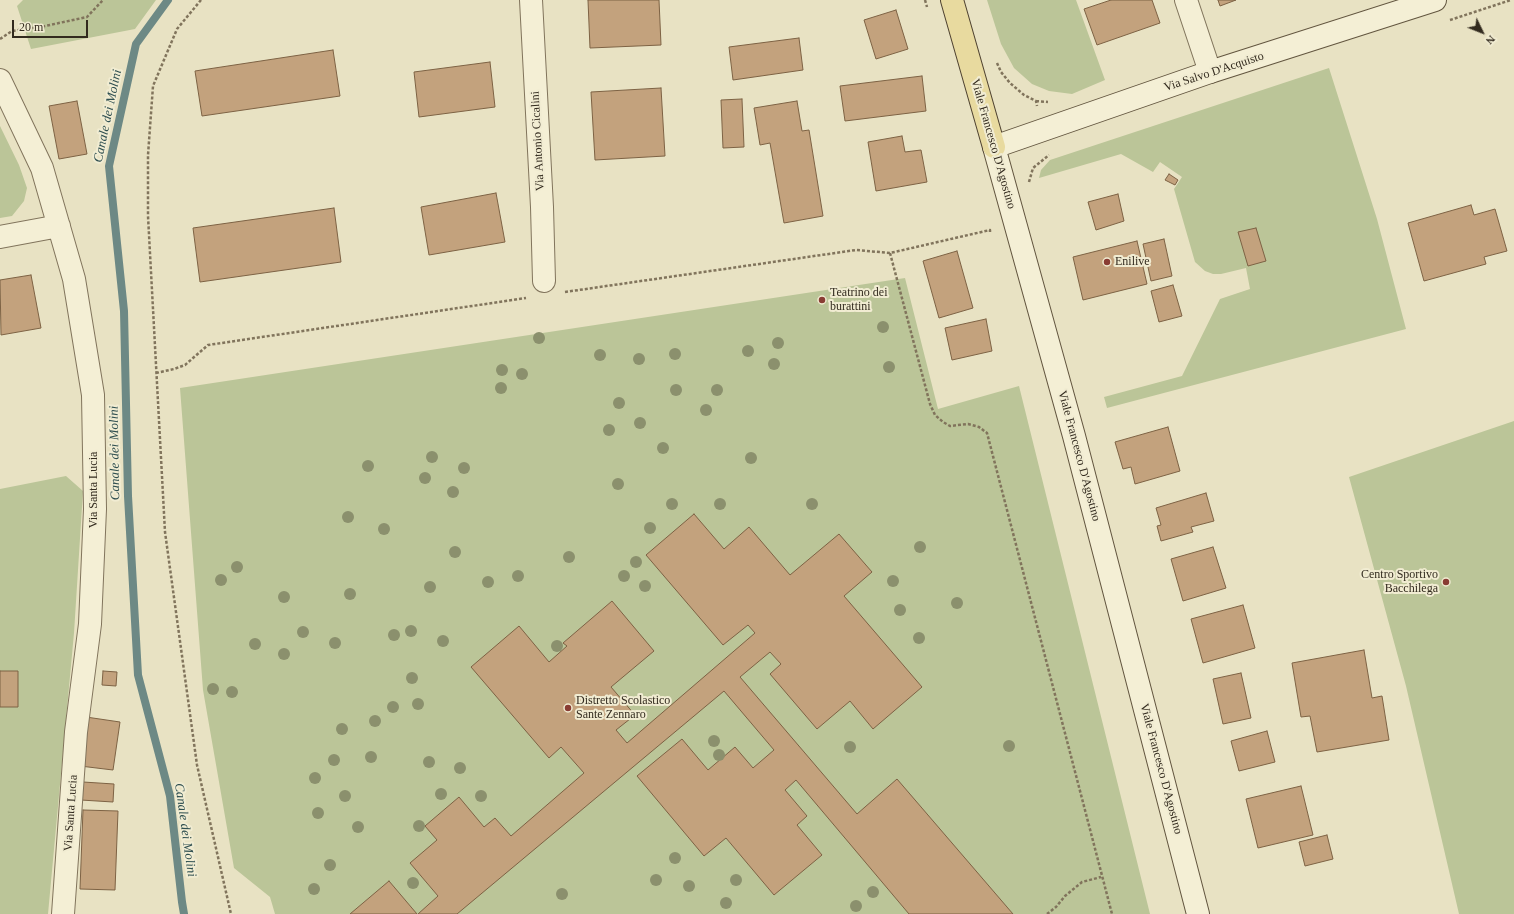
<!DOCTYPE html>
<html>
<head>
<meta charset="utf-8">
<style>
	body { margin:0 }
	#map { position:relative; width:1514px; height:914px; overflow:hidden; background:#e8e2c3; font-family:Georgia,serif }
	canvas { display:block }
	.north { position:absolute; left:1462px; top:12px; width:40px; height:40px; -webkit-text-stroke:3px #f1ecd2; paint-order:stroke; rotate:133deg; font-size:11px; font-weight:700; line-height:16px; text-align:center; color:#322a1e }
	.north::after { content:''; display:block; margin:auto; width:14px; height:18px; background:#322a1e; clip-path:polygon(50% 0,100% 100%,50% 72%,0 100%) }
	.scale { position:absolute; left:12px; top:20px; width:76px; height:18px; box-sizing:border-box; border:2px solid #322a1e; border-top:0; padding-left:5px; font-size:12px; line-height:14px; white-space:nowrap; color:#322a1e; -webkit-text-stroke:3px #f1ecd2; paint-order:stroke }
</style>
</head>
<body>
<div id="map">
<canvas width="1514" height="914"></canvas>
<div class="north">N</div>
<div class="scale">20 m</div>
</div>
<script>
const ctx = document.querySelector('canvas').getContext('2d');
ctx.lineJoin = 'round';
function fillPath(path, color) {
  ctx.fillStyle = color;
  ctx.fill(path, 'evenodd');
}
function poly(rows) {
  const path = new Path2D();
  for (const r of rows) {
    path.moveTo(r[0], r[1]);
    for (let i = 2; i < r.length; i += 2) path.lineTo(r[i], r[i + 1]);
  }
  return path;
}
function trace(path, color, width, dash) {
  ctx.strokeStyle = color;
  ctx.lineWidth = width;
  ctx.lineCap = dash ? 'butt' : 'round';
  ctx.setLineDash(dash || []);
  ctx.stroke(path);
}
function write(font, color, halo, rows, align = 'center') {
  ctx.font = font + ' Georgia,serif';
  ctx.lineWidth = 4;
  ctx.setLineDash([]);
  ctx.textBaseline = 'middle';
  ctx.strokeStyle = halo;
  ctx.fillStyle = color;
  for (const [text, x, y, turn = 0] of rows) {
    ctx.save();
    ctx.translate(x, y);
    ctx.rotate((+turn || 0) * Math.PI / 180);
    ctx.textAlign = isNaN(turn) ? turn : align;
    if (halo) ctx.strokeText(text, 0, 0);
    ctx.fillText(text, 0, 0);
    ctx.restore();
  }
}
fillPath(poly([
	[23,0,156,0,135,29,31,49,17,6],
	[987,0,1076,0,1105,80,1072,94,1049,91,1032,84,1014,68,1001,44],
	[1329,68,1377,219,1406,329,1107,408,1104,397,1182,376,1220,299,1250,289,1246,268,1221,274,1213,274,1205,271,1195,262,1174,189,1182,177,1160,162,1153,172,1121,154,1039,178,1041,170,1050,160],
	[0,126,19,165,27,188,24,201,12,216,0,218],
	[905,278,938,409,1019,386,1150,914,275,914,270,897,234,868,203,690,180,388],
	[1514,421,1514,914,1459,914,1406,686,1349,477],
	[66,476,83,491,74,633,48,914,0,914,0,489]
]), '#bbc598');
trace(poly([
	[168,0,136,44,109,166,124,311,128,496,138,675,170,796,182,902,184,914]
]), '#6d8985', 8);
const building = poly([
	[588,0,659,0,661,45,590,48,588,0],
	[1111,0,1152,0,1160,23,1097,45,1084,9,1111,0],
	[1218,0,1236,0,1220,6,1218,0],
	[896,10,908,49,876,59,864,20,896,10],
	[799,38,803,70,733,80,729,47,799,38],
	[333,50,340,96,202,116,195,71,333,50],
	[490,62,495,107,419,117,414,72,490,62],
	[922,76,926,111,845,121,840,86,922,76],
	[661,88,665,156,595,160,591,92,661,88],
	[742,99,744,147,723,148,721,100,742,99],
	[77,101,87,154,59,159,49,106,77,101],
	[797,101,802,131,809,130,823,216,784,223,770,143,760,145,754,108,797,101],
	[902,136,905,152,921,150,927,182,876,191,868,142,902,136],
	[1169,174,1178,180,1175,185,1165,180,1169,174],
	[496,193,505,242,429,255,421,207,496,193],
	[1118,194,1124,221,1096,230,1088,202,1118,194],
	[1471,205,1474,215,1495,209,1507,251,1484,257,1486,264,1424,281,1408,223,1471,205],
	[334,208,341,262,200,282,193,228,334,208],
	[1256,228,1266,261,1248,266,1238,232,1256,228],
	[1164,239,1172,276,1151,281,1143,244,1164,239],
	[1137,241,1147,284,1083,300,1073,257,1137,241],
	[957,251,973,308,939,318,923,261,957,251],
	[31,275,41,328,1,335,0,280,31,275],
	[1173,285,1182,316,1159,322,1151,291,1173,285],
	[986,319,992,351,952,360,945,328,986,319],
	[1168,427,1180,471,1135,484,1131,467,1123,469,1115,442,1168,427],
	[1206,493,1214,521,1191,527,1193,532,1161,541,1157,526,1161,525,1156,508,1206,493],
	[694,514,724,549,749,527,790,575,839,534,872,572,844,596,922,687,873,729,850,701,817,729,770,674,781,664,770,652,740,677,857,814,897,779,1013,914,909,914,796,780,785,790,807,816,797,825,822,855,774,895,726,838,704,856,637,776,682,739,708,770,735,747,753,768,774,750,724,691,457,914,418,914,438,896,410,863,437,840,425,826,459,797,484,827,495,818,511,836,584,773,561,747,549,758,471,667,519,626,549,662,567,646,563,643,612,601,654,651,611,687,635,715,616,730,627,743,755,633,748,625,723,645,646,555,694,514],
	[1213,547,1226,588,1183,601,1171,559,1213,547],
	[1243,605,1255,648,1203,663,1191,619,1243,605],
	[1364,650,1372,698,1382,696,1389,740,1317,752,1310,716,1301,717,1292,663,1364,650],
	[0,671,18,671,18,707,0,707,0,671],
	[103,671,117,672,116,686,102,685,103,671],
	[1241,673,1251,718,1223,724,1213,679,1241,673],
	[86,717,120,722,113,770,80,766,86,717],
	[1267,731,1275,762,1239,771,1231,741,1267,731],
	[83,782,114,784,113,802,81,800,83,782],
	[1301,786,1313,835,1258,848,1246,799,1301,786],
	[83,810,118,811,115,890,80,889,83,810],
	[1327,835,1333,859,1305,866,1299,842,1327,835],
	[389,881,417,914,350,914,389,881]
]);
fillPath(building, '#c3a27d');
trace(building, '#7d6244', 1);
const street = poly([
	[531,0,542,207,544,281],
	[1186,0,1210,72],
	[0,80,42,168,74,279,93,395,95,509,90,624,76,732,63,914],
	[0,237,59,226]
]);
const secondary = poly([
	[1198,914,1074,436,994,147,1210,72,1435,0]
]);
const primary = poly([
	[952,0,994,147]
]);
trace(street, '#81745c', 24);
trace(secondary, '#62553f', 24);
trace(primary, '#4f4230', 24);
trace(poly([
	[201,0,177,29,153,86,148,155,148,216,165,532,197,765,231,914],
	[925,0,927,7],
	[1450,20,1511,0],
	[0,39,12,31,45,26,87,17,103,0],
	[997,63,1001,72,1010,83,1024,95,1036,101,1037,106],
	[1036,101,1048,102],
	[1029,182,1033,168,1049,155],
	[890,253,930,404,935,415,943,422,950,426,968,424,979,427,987,433,1112,914],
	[565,292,856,250,890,253,990,230,990,232],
	[156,373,174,369,185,365,208,345,526,298],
	[1047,914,1056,907,1065,896,1082,882,1101,877]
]), '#81745c', 2.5, [3, 2]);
trace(street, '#f4efd5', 22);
trace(secondary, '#f4efd5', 22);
trace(primary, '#e8da9f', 22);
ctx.fillStyle = '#8b906d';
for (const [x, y] of [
	[883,327],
	[539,338],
	[778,343],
	[748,351],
	[675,354],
	[600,355],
	[639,359],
	[774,364],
	[889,367],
	[502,370],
	[522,374],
	[501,388],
	[676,390],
	[717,390],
	[619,403],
	[706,410],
	[640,423],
	[609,430],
	[663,448],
	[432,457],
	[751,458],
	[368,466],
	[464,468],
	[425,478],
	[618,484],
	[453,492],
	[672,504],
	[720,504],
	[812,504],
	[348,517],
	[650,528],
	[384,529],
	[920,547],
	[455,552],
	[569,557],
	[636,562],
	[237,567],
	[518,576],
	[624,576],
	[221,580],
	[893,581],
	[488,582],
	[645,586],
	[430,587],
	[350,594],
	[284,597],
	[957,603],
	[900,610],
	[411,631],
	[303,632],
	[394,635],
	[919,638],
	[443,641],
	[335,643],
	[255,644],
	[557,646],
	[284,654],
	[412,678],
	[213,689],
	[232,692],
	[418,704],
	[393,707],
	[375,721],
	[342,729],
	[714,741],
	[1009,746],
	[850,747],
	[719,755],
	[371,757],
	[334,760],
	[429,762],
	[460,768],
	[315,778],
	[441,794],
	[345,796],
	[481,796],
	[318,813],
	[419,826],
	[358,827],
	[675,858],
	[330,865],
	[656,880],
	[736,880],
	[413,883],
	[689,886],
	[314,889],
	[873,892],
	[562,894],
	[726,903],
	[856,906]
]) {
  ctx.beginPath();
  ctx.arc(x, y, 6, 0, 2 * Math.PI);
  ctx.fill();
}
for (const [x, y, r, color] of [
	[1107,262,4,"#893c33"],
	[822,300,4,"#893c33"],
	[1446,582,4,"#893c33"],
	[568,708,4,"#893c33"]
]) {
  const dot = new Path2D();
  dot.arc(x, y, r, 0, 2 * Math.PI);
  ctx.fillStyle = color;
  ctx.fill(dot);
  trace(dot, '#f1ecd2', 1.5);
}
write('12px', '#322a1e', '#f1ecd2', [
	["Via Salvo D'Acquisto",1214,72,-18],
	["Via Antonio Cicalini",538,141,-93],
	["Viale Francesco D'Agostino",993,144,74],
	["Viale Francesco D'Agostino",1079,456,75],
	["Via Santa Lucia",94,490,-90],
	["Viale Francesco D'Agostino",1161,769,75],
	["Via Santa Lucia",71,813,-86]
]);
write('12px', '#322a1e', '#f1ecd2', [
	["Enilive",1115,262],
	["Teatrino dei",830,293],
	["burattini",830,307],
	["Centro Sportivo",1438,575,"right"],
	["Bacchilega",1438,589,"right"],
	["Distretto Scolastico",576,701],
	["Sante Zennaro",576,715]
], 'left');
write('italic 13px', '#2f4f50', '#f1ecd2', [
	["Canale dei Molini",108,116,-78],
	["Canale dei Molini",115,453,-91],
	["Canale dei Molini",185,830,82]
]);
</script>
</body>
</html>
